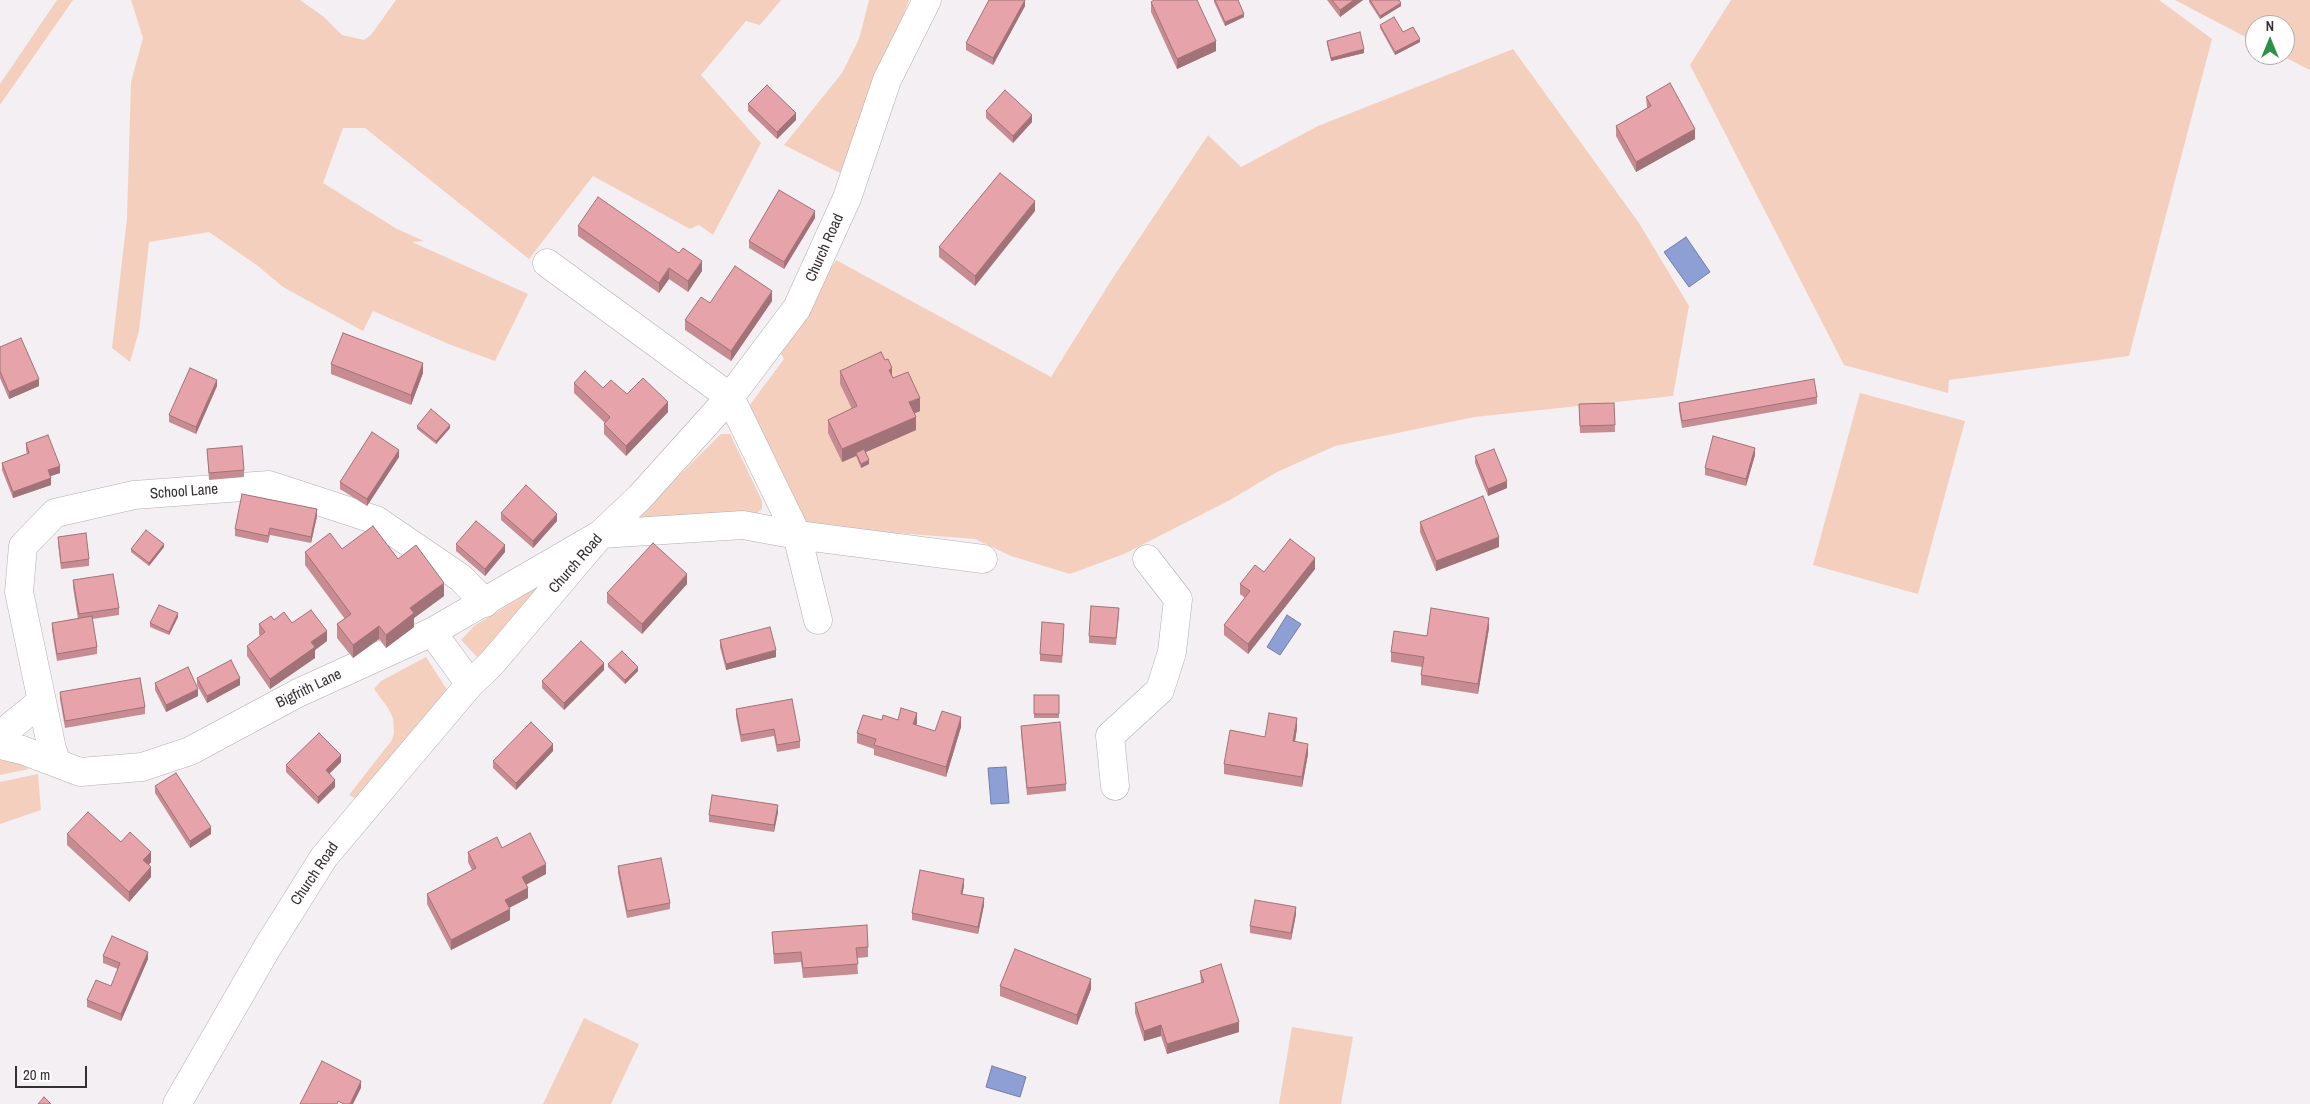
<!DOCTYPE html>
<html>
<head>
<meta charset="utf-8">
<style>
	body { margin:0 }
	#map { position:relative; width:2310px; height:1104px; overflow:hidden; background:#f3eff2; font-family:"Archivo Narrow",sans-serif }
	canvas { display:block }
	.north { position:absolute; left:2245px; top:15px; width:50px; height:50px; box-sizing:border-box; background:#fffdfe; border:1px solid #adabac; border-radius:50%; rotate:0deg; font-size:14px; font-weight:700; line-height:20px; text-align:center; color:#333132 }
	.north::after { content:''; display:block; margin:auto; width:18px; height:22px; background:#2c9146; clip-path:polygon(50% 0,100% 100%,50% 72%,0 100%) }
	.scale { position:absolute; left:15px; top:1066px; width:72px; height:22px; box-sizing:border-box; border:2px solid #333132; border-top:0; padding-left:6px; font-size:15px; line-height:18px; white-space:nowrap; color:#333132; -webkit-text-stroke:4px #fffdfe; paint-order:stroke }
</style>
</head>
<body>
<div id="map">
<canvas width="2310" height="1104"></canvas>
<div class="north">N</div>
<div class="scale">20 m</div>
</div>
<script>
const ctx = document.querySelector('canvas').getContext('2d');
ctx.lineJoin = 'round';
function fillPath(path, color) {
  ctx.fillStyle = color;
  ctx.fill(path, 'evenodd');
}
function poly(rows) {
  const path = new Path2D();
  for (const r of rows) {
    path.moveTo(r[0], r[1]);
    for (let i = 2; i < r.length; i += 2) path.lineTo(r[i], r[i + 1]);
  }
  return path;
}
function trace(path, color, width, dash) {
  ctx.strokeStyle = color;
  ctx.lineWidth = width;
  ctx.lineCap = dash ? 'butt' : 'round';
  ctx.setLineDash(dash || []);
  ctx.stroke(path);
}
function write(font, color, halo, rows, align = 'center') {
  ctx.font = font + ' "Archivo Narrow",sans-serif';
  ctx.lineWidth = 4;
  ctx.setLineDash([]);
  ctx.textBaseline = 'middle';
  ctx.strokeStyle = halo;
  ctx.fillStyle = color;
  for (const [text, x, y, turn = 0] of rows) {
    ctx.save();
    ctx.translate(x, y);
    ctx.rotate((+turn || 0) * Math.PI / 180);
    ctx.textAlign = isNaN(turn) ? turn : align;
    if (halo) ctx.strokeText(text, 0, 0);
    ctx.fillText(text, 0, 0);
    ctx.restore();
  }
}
fillPath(poly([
	[57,0,73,0,0,105,0,84],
	[131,0,300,0,324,17,342,35,364,40,371,35,396,0,781,0,760,25,746,21,701,75,761,143,713,235,699,225,690,229,593,176,529,259,365,128,343,128,323,183,397,229,424,241,412,242,528,294,495,361,451,345,373,311,363,331,283,287,258,266,209,232,149,242,139,331,130,362,112,348,127,218,131,82,143,38],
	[869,0,909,0,868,110,840,173,784,145,842,73,859,39],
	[1731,0,2159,0,2212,39,2129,356,1949,380,1948,393,1844,365,1690,65],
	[2175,0,2310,0,2310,70,2280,55,2285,55,2285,25,2255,25,2255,42],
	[1513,49,1639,223,1689,306,1673,396,1474,417,1335,446,1277,472,1230,500,1124,554,1070,574,1011,556,975,539,817,527,794,516,746,410,784,359,780,352,836,260,1051,377,1112,279,1208,135,1241,167,1318,126],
	[1860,393,1965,421,1918,594,1813,565],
	[721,434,730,434,762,501,762,509,754,516,639,525,636,518],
	[536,588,541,592,500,637,477,657,461,640,474,626],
	[426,657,451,696,360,801,349,795,392,740,394,733,393,718,388,708,374,689,381,681],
	[0,759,21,764,29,769,0,775],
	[38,774,41,810,0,824,0,782],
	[584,1018,639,1044,611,1104,543,1104],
	[1292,1027,1353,1037,1341,1104,1279,1104]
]), '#f5cfbe');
const water = poly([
	[1686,237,1710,272,1689,287,1664,252,1686,237],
	[1287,615,1301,624,1280,655,1267,647,1287,615],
	[1006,767,1009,803,991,804,988,768,1006,767],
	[992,1066,1026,1077,1020,1097,986,1087,992,1066]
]);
fillPath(water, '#8d9fd4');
trace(water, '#727ea3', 1);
const minor = poly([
	[547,263,730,397,797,535,818,620],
	[432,632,470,684],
	[0,735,42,701],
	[0,745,22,750,80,772,142,767,190,751,298,693,432,632,601,534,743,525,797,535,983,559],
	[57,763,52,749,19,592,23,546,55,513,134,495,269,485,376,520,461,578,485,603],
	[1115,786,1110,736,1160,690,1172,652,1178,599,1147,559],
	[177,1104,267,948,324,857,470,684,491,664,601,534,640,497,730,397,797,308,847,198,887,80,927,0]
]);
trace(minor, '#b3aeb1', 29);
trace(minor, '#fff', 28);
fillPath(poly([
	[1214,0,1238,0,1244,17,1225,26,1214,2],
	[1327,0,1363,0,1340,17],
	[1369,0,1399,0,1401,6,1380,19,1369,2],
	[1151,2,1216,51,1177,69,1151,12],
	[1025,6,993,65,966,50,966,43],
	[1380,25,1403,32,1420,42,1395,55,1380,28],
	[1327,41,1364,53,1331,61,1327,44],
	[1646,97,1695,139,1636,172,1616,136,1616,126,1647,108],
	[748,104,796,120,777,139,748,111],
	[986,111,1032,122,1013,143,986,118],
	[1035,211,975,286,939,257,939,247],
	[815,218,784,269,749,248,749,241],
	[578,226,702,271,688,292,669,279,659,293,578,236],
	[772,301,731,361,685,330,685,320,710,303],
	[0,347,39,386,9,399,0,378],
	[331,364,423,373,411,405,331,374],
	[840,371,892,377,920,411,915,413,916,430,866,452,869,464,861,468,856,456,842,462,828,433,828,420,852,409,840,384],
	[574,383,627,394,668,412,626,456,604,434,604,424,605,423,574,393],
	[217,386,196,434,169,422,169,415],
	[1817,397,1817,404,1682,428,1679,410,1679,403],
	[1614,403,1615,432,1580,433,1579,404],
	[417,426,450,428,436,444,417,429],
	[26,443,60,473,50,476,51,485,13,498,2,470,2,463,27,454,26,450],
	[207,449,244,470,244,477,209,480],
	[1755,455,1746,486,1705,475,1705,468],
	[1475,456,1507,488,1488,496,1475,463],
	[399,457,367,506,340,489,340,482],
	[501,513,557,521,533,548,501,520],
	[317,516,311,543,270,535,268,543,235,536,235,529],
	[1420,522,1499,547,1436,571,1420,532],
	[58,537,89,559,89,566,61,569,58,543],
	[456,544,505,552,485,576,456,551],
	[164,547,149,566,131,552,131,549],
	[342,549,398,559,444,596,414,618,414,627,386,648,379,639,353,658,337,638,337,624,345,619,305,565,305,552],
	[1315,569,1248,654,1224,635,1224,625,1245,598,1240,594,1240,584],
	[73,580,119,608,119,615,92,619,97,647,97,654,57,661,52,630,52,623,78,619,73,587],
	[687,584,642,634,607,603,607,593],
	[1119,615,1116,645,1089,643,1089,636],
	[178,617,169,635,150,627,150,623],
	[274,620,292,623,327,641,315,650,315,658,270,689,247,656,247,646,260,636,259,634,259,624],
	[1489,628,1478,694,1421,685,1421,675,1422,667,1391,662,1391,652,1427,636],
	[1064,631,1062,663,1040,661,1040,654],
	[720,640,776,657,726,670,720,647],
	[608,664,638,671,625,684,608,667],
	[604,670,564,710,542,688,542,681],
	[197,678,240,685,207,703,197,685],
	[155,683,198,696,166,712,155,690],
	[60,692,145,707,145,714,65,728,60,699],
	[1034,695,1059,695,1059,718,1034,718],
	[736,709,800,741,800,748,777,752,774,736,741,742,736,716],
	[898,720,917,723,916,725,935,731,961,727,946,777,874,755,874,749,857,743,857,733],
	[1021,726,1066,784,1066,791,1027,795,1021,733],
	[1297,728,1295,742,1308,754,1302,787,1224,774,1224,764,1265,737],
	[553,751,516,790,493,768,493,761],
	[341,762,329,774,335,787,318,804,286,772,286,765],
	[155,786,211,834,190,848,155,793],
	[778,812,774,832,709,822,709,815],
	[67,834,121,842,151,862,149,865,151,877,129,902,67,845],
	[502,848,546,874,526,884,528,898,509,908,510,920,451,950,427,904,427,894,472,870,468,862,468,852],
	[618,866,670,903,670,909,627,918,618,873],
	[964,886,962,894,984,905,978,934,912,920,912,913],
	[1296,914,1291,940,1250,933,1250,926],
	[772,932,868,947,868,957,857,958,858,974,803,978,801,962,774,964],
	[103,956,148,959,121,1021,87,1007,87,1000,111,986,118,969,103,963],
	[1200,971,1239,1032,1167,1054,1161,1036,1144,1041,1135,1013,1135,1003,1201,983],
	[1000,986,1091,989,1077,1025,1000,996]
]), '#c68c92');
fillPath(poly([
	[1025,0,1025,6,993,65,993,58],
	[1354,0,1363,0,1340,17,1340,10],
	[1401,3,1401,6,1380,19,1380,16],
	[1244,14,1244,17,1225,26,1225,22],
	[1420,39,1420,42,1395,55,1395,52],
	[1216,41,1216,51,1177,69,1177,59],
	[1364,49,1364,53,1331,61,1331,58],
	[796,113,796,120,777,139,777,132],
	[1032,115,1032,122,1013,143,1013,136],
	[1695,129,1695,139,1636,172,1636,162],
	[1035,201,1035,211,975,286,975,276],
	[815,211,815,218,784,269,784,262],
	[702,261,702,271,688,292,688,281],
	[669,268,669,279,659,293,659,283],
	[772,291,772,301,731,361,731,351],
	[423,363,423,373,411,405,411,395],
	[892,368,892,382,889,370],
	[39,379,39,386,9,399,9,392],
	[217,380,217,386,196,434,196,427],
	[920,398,920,411,909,416,909,402],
	[668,402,668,412,626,456,626,446],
	[916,417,916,430,857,456,856,453,856,456,842,462,842,449],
	[450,425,450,428,436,444,436,441],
	[1755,448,1755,455,1746,486,1746,479],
	[399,450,399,457,367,506,367,499],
	[869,460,869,464,861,468,861,464],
	[60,466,60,473,48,477,48,470],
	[51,478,51,485,13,498,13,492],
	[1507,481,1507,488,1488,496,1488,489],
	[317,509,317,516,311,543,311,537],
	[557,514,557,521,533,548,533,541],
	[1499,537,1499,547,1436,571,1436,561],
	[164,544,164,547,149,566,149,563],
	[505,545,505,552,485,576,485,569],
	[1315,558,1315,569,1248,654,1248,644],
	[687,574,687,584,642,634,642,624],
	[444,583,444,596,414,618,414,627,386,648,386,635,410,608],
	[178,613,178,617,169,635,169,632],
	[1489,618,1489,628,1478,694,1478,684],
	[379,626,379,639,353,658,353,645],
	[327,631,327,641,315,650,315,658,270,689,270,679,311,642],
	[776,650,776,657,726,670,726,664],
	[604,663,604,670,564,710,564,703],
	[638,667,638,671,625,684,625,680],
	[240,678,240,685,207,703,207,696],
	[198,689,198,696,166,712,166,705],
	[917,713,917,723,913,735,913,724],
	[961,717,961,727,946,777,946,767],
	[1297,718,1297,728,1293,752,1293,741],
	[553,744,553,751,516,790,516,783],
	[1308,744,1308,754,1302,787,1302,777],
	[341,755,341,762,326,777,326,770],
	[335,780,335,787,318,804,318,797],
	[778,805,778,812,774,832,774,825],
	[211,827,211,834,190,848,190,841],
	[151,852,151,862,143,870,143,860],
	[546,864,546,874,522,887,522,877],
	[151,867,151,877,129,902,129,892],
	[964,879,964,886,961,901,961,894],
	[528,888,528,898,505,910,505,900],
	[984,898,984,905,978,934,978,927],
	[1296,907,1296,914,1291,940,1291,933],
	[510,909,510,920,451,950,451,940],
	[148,952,148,959,121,1021,121,1014],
	[1091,979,1091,989,1077,1025,1077,1015],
	[1239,1022,1239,1032,1167,1054,1167,1044],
	[1161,1025,1161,1036,1144,1041,1144,1031],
	[361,1081,361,1088,353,1104,350,1104]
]), '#a17277');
const building = poly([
	[989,0,1025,0,993,58,966,43,989,0],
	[1154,0,1197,0,1216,41,1177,59,1151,2,1154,0],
	[1215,0,1238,0,1244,14,1225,22,1215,0],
	[1332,0,1354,0,1340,10,1332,0],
	[1370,0,1399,0,1401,3,1380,16,1370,0],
	[1394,17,1403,32,1413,27,1420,39,1395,52,1380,25,1394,17],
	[1360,32,1364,49,1331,58,1327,41,1360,32],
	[1670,83,1695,129,1636,162,1616,126,1651,106,1646,97,1670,83],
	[767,85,796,113,777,132,748,104,767,85],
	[1005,90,1032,115,1013,136,986,111,1005,90],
	[1000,173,1035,201,975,276,939,247,1000,173],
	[779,190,815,211,784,262,749,241,779,190],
	[598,197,679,253,683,248,702,261,688,281,669,268,659,283,578,226,598,197],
	[735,266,772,291,731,351,685,320,701,297,710,303,735,266],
	[343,333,423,363,411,395,331,364,343,333],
	[21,338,39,379,9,392,0,371,0,347,21,338],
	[881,352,885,360,888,359,892,368,889,370,893,378,908,372,920,398,909,402,916,417,842,449,828,420,857,406,840,371,881,352],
	[190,368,217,380,196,427,169,415,190,368],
	[585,371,603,388,611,380,627,394,643,378,668,402,626,446,604,424,610,417,574,383,585,371],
	[1814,379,1817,397,1682,421,1679,403,1814,379],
	[1614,403,1615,425,1580,426,1579,404,1614,403],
	[431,409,450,425,436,441,417,426,431,409],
	[372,432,399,450,367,499,340,482,372,432],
	[48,435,60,466,48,470,51,478,13,492,2,463,29,453,26,443,48,435],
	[1713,436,1755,448,1746,479,1705,468,1713,436],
	[242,446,244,470,209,473,207,449,242,446],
	[864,449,869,460,861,464,856,453,864,449],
	[1494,449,1507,481,1488,489,1475,456,1494,449],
	[526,485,557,514,533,541,501,513,526,485],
	[242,494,317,509,311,537,270,528,268,536,235,529,242,494],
	[1483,496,1499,537,1436,561,1420,522,1483,496],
	[476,521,505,545,485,569,456,544,476,521],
	[373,526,398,559,416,545,444,583,410,608,414,613,386,635,379,626,353,645,337,624,351,614,305,552,330,533,342,549,373,526],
	[146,530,164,544,149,563,131,549,146,530],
	[86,533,89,559,61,563,58,537,86,533],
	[1290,539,1315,558,1248,644,1224,625,1250,591,1240,584,1255,565,1264,572,1290,539],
	[653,543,687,574,642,624,607,593,653,543],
	[113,574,119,608,79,614,73,580,113,574],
	[159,605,178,613,169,632,150,623,159,605],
	[1091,606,1119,608,1116,638,1089,636,1091,606],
	[1431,608,1489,618,1478,684,1421,675,1424,657,1391,652,1394,631,1427,636,1431,608],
	[311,610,327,631,311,642,315,647,270,679,247,646,265,632,259,624,271,616,274,620,284,612,292,623,311,610],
	[92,616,97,647,57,654,52,623,92,616],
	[1042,622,1064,624,1062,656,1040,654,1042,622],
	[770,627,776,650,726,664,720,640,770,627],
	[581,641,604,663,564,703,542,681,581,641],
	[622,651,638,667,625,680,608,664,622,651],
	[231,660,240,678,207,696,197,678,231,660],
	[188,667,198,689,166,705,155,683,188,667],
	[140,678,145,707,65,721,60,692,140,678],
	[1034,695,1059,695,1059,714,1034,714,1034,695],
	[792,699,800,741,777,745,774,729,741,735,736,709,792,699],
	[901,708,917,713,913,724,935,731,942,711,961,717,946,767,874,745,876,739,857,733,863,715,882,720,883,715,898,720,901,708],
	[1269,713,1297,718,1293,741,1308,744,1302,777,1224,764,1230,730,1265,737,1269,713],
	[531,722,553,744,516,783,493,761,531,722],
	[1060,722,1066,784,1027,788,1021,726,1060,722],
	[319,733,341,755,326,770,335,780,318,797,286,765,319,733],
	[176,773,211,827,190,841,155,786,176,773],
	[712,795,778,805,774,825,709,815,712,795],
	[88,812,121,842,130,832,151,852,143,860,151,867,129,892,67,834,88,812],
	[530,833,546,864,522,877,528,888,505,900,510,909,451,940,427,894,476,868,468,852,497,837,502,848,530,833],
	[661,858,670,903,627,911,618,866,661,858],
	[920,870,964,879,961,894,984,898,978,927,912,913,920,870],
	[1255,900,1296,907,1291,933,1250,926,1255,900],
	[867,925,868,947,856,948,858,964,803,968,801,952,774,954,772,932,867,925],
	[112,936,148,952,121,1014,87,1000,96,980,111,986,120,963,103,956,112,936],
	[1015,949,1091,979,1077,1015,1000,986,1015,949],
	[1221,964,1239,1022,1167,1044,1161,1025,1144,1031,1135,1003,1204,982,1200,971,1221,964],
	[322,1061,361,1081,350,1104,344,1104,338,1101,337,1104,300,1104,322,1061],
	[44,1097,51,1104,38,1104,44,1097]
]);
fillPath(building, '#e6a3aa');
trace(building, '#a17277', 1);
write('15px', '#333132', '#fffdfe', [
	["Church Road",825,248,-66],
	["School Lane",184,492,-4],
	["Church Road",576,564,-49],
	["Bigfrith Lane",309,689,-26],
	["Church Road",315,874,-56]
]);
</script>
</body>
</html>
